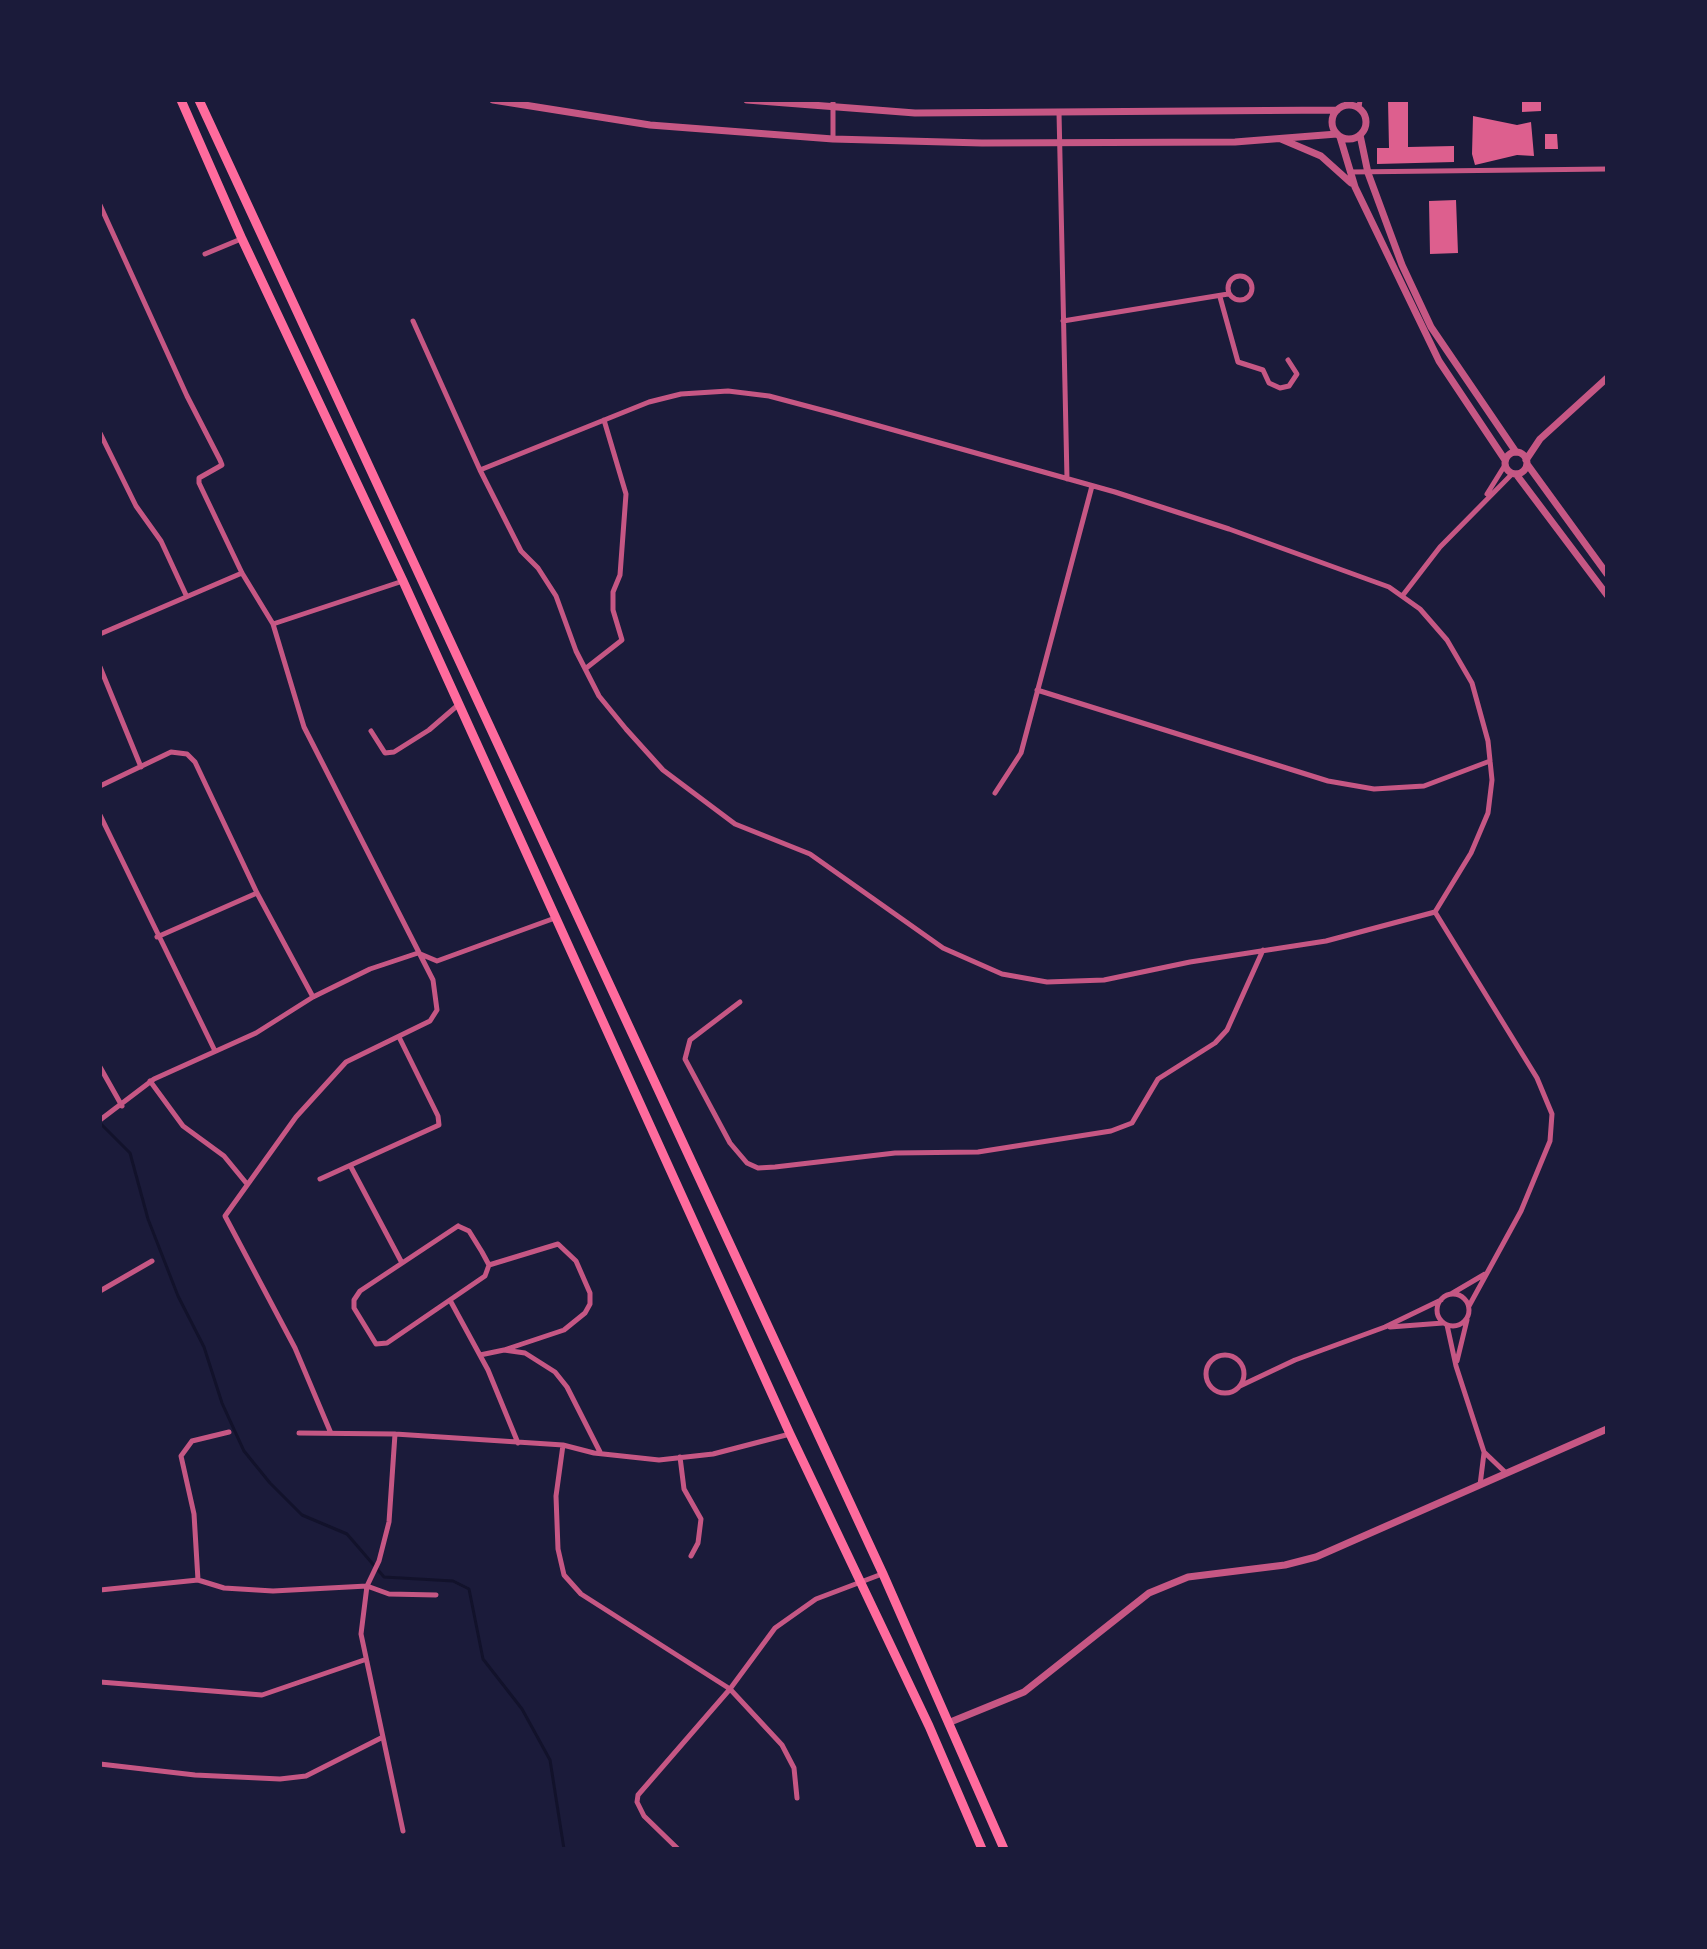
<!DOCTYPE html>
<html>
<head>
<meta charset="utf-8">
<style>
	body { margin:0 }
	#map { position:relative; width:1707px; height:1949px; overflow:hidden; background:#1b1b3a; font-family:Merriweather,serif }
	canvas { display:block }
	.frame { position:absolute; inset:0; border:102px solid #1b1b3a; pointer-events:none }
</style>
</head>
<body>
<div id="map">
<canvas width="1707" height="1949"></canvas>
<div class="frame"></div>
</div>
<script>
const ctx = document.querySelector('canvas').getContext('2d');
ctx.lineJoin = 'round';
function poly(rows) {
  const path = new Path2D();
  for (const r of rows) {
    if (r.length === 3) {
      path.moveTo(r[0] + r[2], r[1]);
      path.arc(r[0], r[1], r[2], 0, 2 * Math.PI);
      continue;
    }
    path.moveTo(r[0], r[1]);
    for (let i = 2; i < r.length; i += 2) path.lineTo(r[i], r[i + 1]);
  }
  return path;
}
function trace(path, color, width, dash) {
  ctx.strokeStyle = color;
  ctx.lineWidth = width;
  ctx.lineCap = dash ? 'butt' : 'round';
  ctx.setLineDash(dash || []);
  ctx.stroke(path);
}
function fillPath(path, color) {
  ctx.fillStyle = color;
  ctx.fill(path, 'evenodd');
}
trace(poly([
	[100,1123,130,1153,148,1219,178,1296,204,1347,222,1403,244,1451,270,1483,302,1515,347,1534,384,1577,453,1581,469,1589,483,1659,522,1709,550,1760,564,1849]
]), '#12122b', 3);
fillPath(poly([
	[1388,100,1408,100,1408,147,1454,146,1454,162,1377,164,1377,148,1389,148],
	[1541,100,1541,111,1522,112,1522,101],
	[1473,116,1517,125,1531,122,1534,156,1517,155,1475,165,1472,154],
	[1545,134,1557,134,1558,149,1545,149],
	[1456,200,1458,253,1430,254,1429,201]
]), '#dd5f8e');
trace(poly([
	[1346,105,1347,100],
	[1359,108,1360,100],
	[1059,112,1067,479],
	[833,139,833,100],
	[1350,172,1607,169],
	[100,205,187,396,220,460,222,465,199,478,199,483,242,573,273,624,304,727,433,980,437,1010,430,1021,346,1062,296,1117,225,1216,295,1348,330,1431],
	[205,254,241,239],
	[1240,288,12],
	[1220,297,1238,362,1263,370,1269,383,1280,388,1289,386,1297,374,1288,360],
	[413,321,480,470,521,551,538,568,556,596,576,651,599,696,626,729,663,770,735,824,810,854,943,948,1002,974,1047,982,1104,980,1190,962,1326,941,1435,912,1471,853,1488,813,1492,780,1488,741,1472,683,1447,640,1420,609,1389,587,1229,529,1115,492,833,413,769,396,728,391,681,394,649,402,480,470],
	[1063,321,1228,294],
	[100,433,136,506,161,541,186,595],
	[1487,494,1505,465],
	[1403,595,1440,547,1513,473],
	[273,624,403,581],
	[100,634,242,573],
	[100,667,141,767],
	[585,669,622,640,613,610,613,592,620,575,626,494,604,420],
	[1037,690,1328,781,1374,789,1424,786,1490,761],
	[371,731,385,753,394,752,429,730,458,705],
	[100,786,171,752,187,754,195,762,257,893,313,997],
	[995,793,1021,753,1092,486],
	[100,815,215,1051],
	[1435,912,1537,1078,1552,1114,1550,1141,1521,1211,1469,1306],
	[157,937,257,893],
	[740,1002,690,1040,685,1059,730,1143,747,1163,758,1168,775,1167,895,1153,978,1152,1111,1131,1132,1123,1158,1079,1215,1043,1227,1030,1263,950],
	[100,1067,122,1106],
	[150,1081,183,1126,224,1156,247,1184],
	[100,1120,154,1079,256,1033,313,997,370,969,418,953,437,961,555,918],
	[351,1167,402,1263],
	[320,1179,439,1125,438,1116,399,1037],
	[458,1226,469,1231,482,1252,489,1265,485,1276,387,1343,376,1344,354,1308,354,1300,360,1291,458,1226],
	[489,1265,558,1244,576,1261,590,1293,590,1304,585,1313,564,1330,504,1350],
	[100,1291,152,1261],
	[1451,1294,1485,1274],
	[1453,1310,16],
	[451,1302,488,1370,518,1443],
	[1447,1325,1456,1366,1484,1452,1506,1473],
	[1390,1327,1443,1323],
	[480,1355,504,1350,525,1353,555,1372,567,1387,600,1452],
	[1225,1374,19],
	[1457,1361,1467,1320],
	[1240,1386,1295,1360,1385,1327,1441,1300],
	[299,1433,395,1434,563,1445,594,1453,659,1460,713,1454,790,1434],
	[395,1434,389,1522,379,1561,367,1586,361,1634,403,1831],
	[563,1445,556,1496,558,1549,564,1575,581,1594,730,1689,782,1745,794,1768,797,1798],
	[680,1457,684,1489,701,1519,698,1543,691,1556],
	[1480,1485,1484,1453],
	[198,1580,194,1514,181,1456,192,1441,229,1432],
	[100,1590,198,1580,224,1588,273,1591,367,1586,389,1594,436,1595],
	[100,1682,262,1695,364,1660],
	[100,1764,195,1775,280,1779,306,1776,381,1738],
	[678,1849,644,1816,637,1802,638,1795,730,1689,775,1628,816,1599,882,1574]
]), '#c65784', 5);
trace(poly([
	[493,100,650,125,833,139,982,143,1235,142,1337,134],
	[747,100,915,113,1337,110],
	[1349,122,17],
	[1360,135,1368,173,1402,265,1431,327,1516,452],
	[1340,137,1355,187,1439,361,1505,460],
	[1281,139,1321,156,1351,183],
	[1516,463,11],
	[1526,460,1540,439,1607,378],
	[1527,464,1607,574],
	[1516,474,1607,595],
	[948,1723,1024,1692,1149,1593,1188,1577,1285,1565,1316,1557,1607,1429]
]), '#c65784', 7);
trace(poly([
	[181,100,242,239,403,581,790,1434,929,1726,982,1849],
	[199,100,883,1574,1004,1849]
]), '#ff6b9d', 9);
</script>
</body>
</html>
